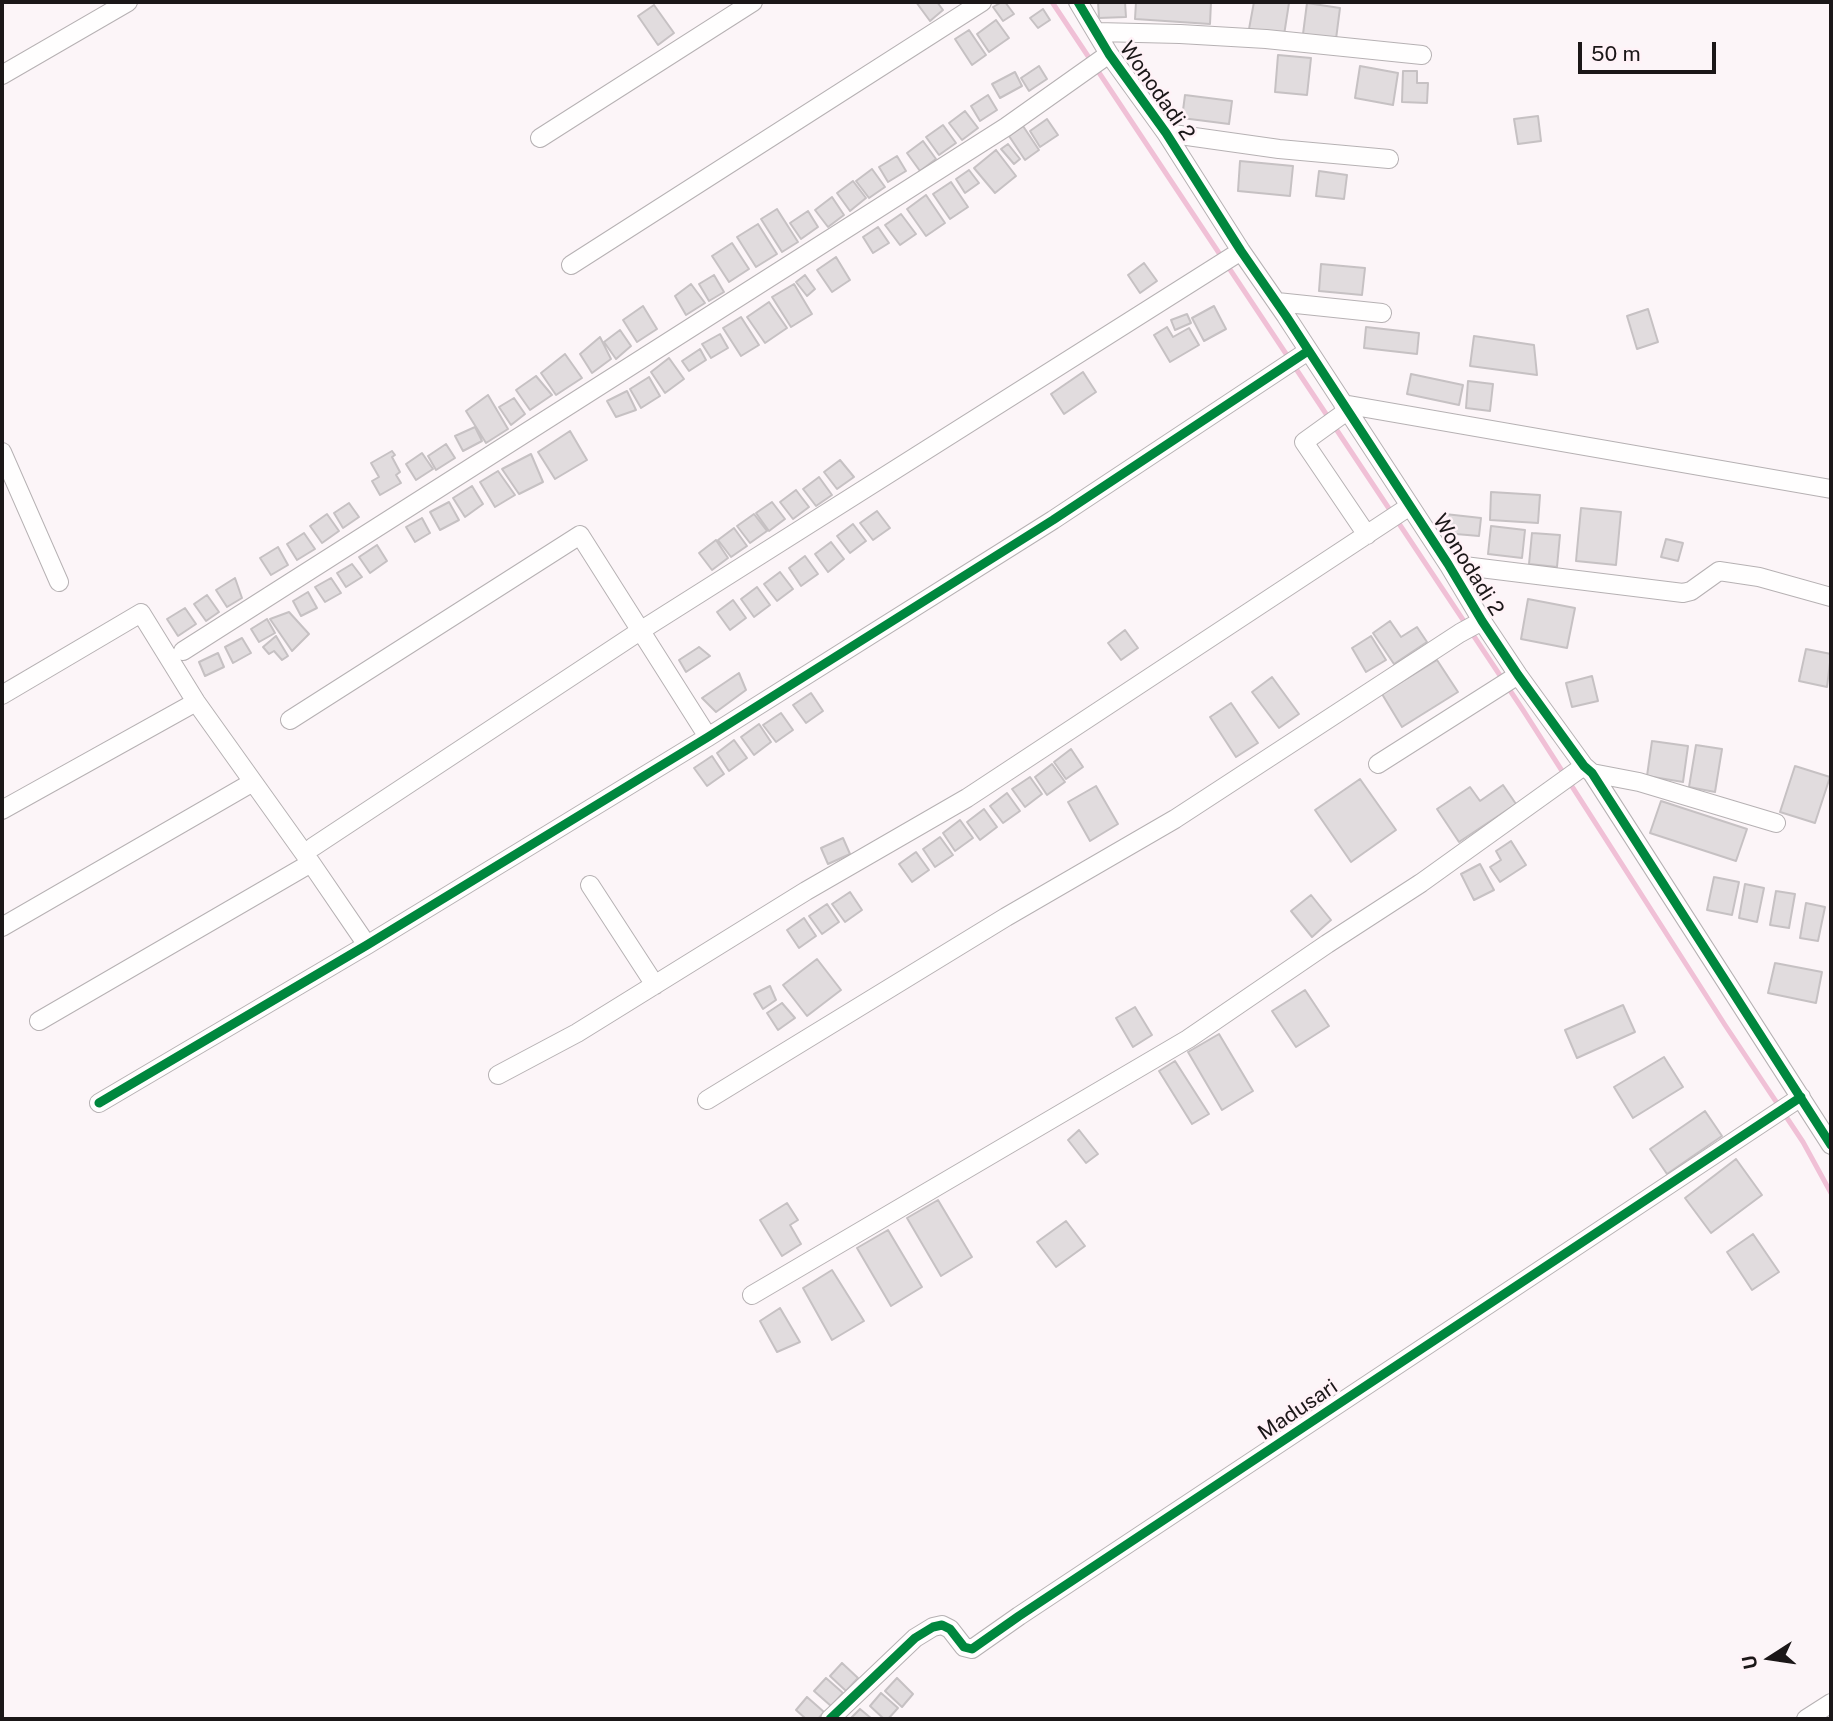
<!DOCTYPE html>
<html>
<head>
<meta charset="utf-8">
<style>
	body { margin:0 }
	#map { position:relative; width:1833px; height:1721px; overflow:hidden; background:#fcf5f8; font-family:"Public Sans",sans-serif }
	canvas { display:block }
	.frame { position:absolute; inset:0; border:4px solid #1b1718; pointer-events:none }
	.north { position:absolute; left:1735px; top:1623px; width:70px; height:70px; -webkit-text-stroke:5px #fff2f7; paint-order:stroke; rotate:258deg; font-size:19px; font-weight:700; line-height:28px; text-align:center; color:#1b1718 }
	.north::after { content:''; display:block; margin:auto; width:24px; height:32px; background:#1b1718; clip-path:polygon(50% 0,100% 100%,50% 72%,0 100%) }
	.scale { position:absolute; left:1578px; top:42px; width:138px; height:32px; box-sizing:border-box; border:4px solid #1b1718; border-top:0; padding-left:9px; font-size:21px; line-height:24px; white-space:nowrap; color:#1b1718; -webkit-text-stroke:5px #fff2f7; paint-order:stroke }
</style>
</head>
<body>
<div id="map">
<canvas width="1833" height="1721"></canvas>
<div class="frame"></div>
<div class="north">U</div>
<div class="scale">50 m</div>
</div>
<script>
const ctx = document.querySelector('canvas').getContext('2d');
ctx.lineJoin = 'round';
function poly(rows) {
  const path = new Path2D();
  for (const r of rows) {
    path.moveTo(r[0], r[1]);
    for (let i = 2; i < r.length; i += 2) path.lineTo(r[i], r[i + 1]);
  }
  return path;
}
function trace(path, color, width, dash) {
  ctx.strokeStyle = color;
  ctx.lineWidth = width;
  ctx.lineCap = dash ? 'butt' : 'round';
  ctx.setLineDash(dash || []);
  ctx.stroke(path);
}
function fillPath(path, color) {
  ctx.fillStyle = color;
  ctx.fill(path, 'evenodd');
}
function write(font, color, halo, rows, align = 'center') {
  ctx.font = font + ' "Public Sans",sans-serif';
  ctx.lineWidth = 5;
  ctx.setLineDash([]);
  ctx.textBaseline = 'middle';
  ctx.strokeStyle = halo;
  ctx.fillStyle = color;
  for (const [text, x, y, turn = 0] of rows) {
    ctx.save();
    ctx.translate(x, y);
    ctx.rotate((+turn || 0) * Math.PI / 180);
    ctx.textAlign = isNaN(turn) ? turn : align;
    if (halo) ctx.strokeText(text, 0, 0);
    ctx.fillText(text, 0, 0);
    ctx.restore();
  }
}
trace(poly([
	[1052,2,1523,710,1725,1025,1803,1142,1831,1193]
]), '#f0c0d6', 5);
const building = poly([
	[916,2,937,2,943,10,930,21,916,2],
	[1002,2,1005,2,1014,14,1003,21,993,7,1002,2],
	[1098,2,1125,2,1126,17,1099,18,1098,2],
	[1136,2,1211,2,1210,24,1135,19,1136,2],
	[1254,2,1289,3,1284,35,1249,29,1254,2],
	[1307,3,1340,8,1336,39,1303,34,1307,3],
	[654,5,674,33,658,45,638,16,654,5],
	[1043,9,1050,20,1038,28,1030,18,1043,9],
	[996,20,1009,38,989,52,977,34,996,20],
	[969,30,986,55,972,65,955,39,969,30],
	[1278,55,1311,58,1307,95,1275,92,1278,55],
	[1039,66,1047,79,1029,91,1021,78,1039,66],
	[1360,66,1398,73,1393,105,1355,98,1360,66],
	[1403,71,1417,71,1417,83,1428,83,1427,103,1402,102,1403,71],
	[1015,72,1022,86,1000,98,992,84,1015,72],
	[988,95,997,110,980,121,971,106,988,95],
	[1185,95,1232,101,1229,124,1182,118,1185,95],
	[965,111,978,128,962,140,949,123,965,111],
	[1538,116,1541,141,1518,144,1514,119,1538,116],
	[1047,119,1058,135,1040,147,1030,131,1047,119],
	[943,125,956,143,939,155,926,137,943,125],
	[1023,126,1039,150,1025,160,1009,136,1023,126],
	[923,141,936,159,920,171,907,153,923,141],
	[1008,144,1020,159,1014,164,1001,149,1008,144],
	[996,150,1016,176,995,193,974,168,996,150],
	[897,156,906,171,888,182,879,167,897,156],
	[1240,161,1293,166,1290,196,1238,191,1240,161],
	[872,169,885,187,869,198,856,181,872,169],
	[969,170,979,183,965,193,956,179,969,170],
	[1319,171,1347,175,1344,199,1316,196,1319,171],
	[853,181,866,198,850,211,837,193,853,181],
	[951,182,968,207,950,219,933,194,951,182],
	[926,195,945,223,926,236,907,209,926,195],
	[832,197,844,215,828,227,815,210,832,197],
	[777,209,798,242,782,252,761,219,777,209],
	[808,211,818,227,801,239,790,223,808,211],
	[901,214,916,234,900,245,885,225,901,214],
	[758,224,777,254,756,267,737,237,758,224],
	[878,227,889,243,873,253,863,237,878,227],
	[732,243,749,269,729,282,712,256,732,243],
	[836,257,850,280,832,292,817,270,836,257],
	[1144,263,1157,281,1140,293,1128,275,1144,263],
	[1321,264,1365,268,1362,295,1319,291,1321,264],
	[714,275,724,292,709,301,699,284,714,275],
	[805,275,815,289,807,296,796,282,805,275],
	[691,284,705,303,686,315,675,296,691,284],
	[794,284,812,314,791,327,772,297,794,284],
	[769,302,787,328,765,343,747,317,769,302],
	[643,306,657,329,637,342,623,320,643,306],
	[1214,306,1226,329,1204,341,1192,318,1214,306],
	[1648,309,1658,342,1637,349,1627,316,1648,309],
	[1187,314,1191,323,1175,330,1171,320,1187,314],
	[741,317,759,345,741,356,723,328,741,317],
	[1167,327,1173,337,1189,328,1199,345,1170,362,1154,335,1167,327],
	[1366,327,1419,333,1417,354,1364,348,1366,327],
	[620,330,631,346,616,359,604,342,620,330],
	[720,334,728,348,711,358,702,344,720,334],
	[1474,336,1534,345,1537,375,1470,366,1474,336],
	[600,337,611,359,592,373,580,354,600,337],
	[700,349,706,360,689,371,682,361,700,349],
	[565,354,582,378,556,395,541,373,565,354],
	[669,358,684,379,665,393,651,372,669,358],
	[1083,372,1096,392,1064,414,1051,394,1083,372],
	[1411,374,1463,385,1459,405,1407,394,1411,374],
	[536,376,552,395,530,410,516,390,536,376],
	[649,377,660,396,641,408,630,389,649,377],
	[1468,381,1493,384,1490,411,1466,408,1468,381],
	[627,391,636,410,616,417,607,401,627,391],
	[488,395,508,429,486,443,466,411,488,395],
	[514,398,525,414,511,425,499,407,514,398],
	[475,427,482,441,463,451,455,436,475,427],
	[570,431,587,460,555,479,538,452,570,431],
	[446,444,455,458,436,470,428,456,446,444],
	[392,451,395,455,392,457,400,472,396,475,401,483,380,495,372,481,379,477,371,463,392,451],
	[422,453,433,469,416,480,406,464,422,453],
	[531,454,543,482,519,494,502,469,531,454],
	[840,460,854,477,837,489,824,472,840,460],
	[498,471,515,495,495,507,480,482,498,471],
	[819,477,832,495,816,506,803,489,819,477],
	[472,486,483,504,465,517,453,498,472,486],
	[796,490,809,507,793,519,780,502,796,490],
	[1491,492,1540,495,1538,523,1490,520,1491,492],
	[449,502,459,520,440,530,430,512,449,502],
	[772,502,785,519,769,531,756,513,772,502],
	[349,503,359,517,343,528,334,513,349,503],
	[1581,508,1621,512,1616,565,1576,561,1581,508],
	[877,511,890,528,873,540,860,523,877,511],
	[327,514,339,531,322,543,310,526,327,514],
	[754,514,767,531,750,543,737,526,754,514],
	[1445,514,1481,518,1479,536,1444,533,1445,514],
	[422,518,430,533,415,542,406,527,422,518],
	[853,524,866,541,850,553,837,536,853,524],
	[1491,526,1525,530,1522,558,1488,554,1491,526],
	[734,528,747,546,731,557,718,540,734,528],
	[304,533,315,549,297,560,287,544,304,533],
	[1532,533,1560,535,1557,567,1529,564,1532,533],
	[1666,539,1683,543,1678,561,1661,557,1666,539],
	[716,540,728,558,712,570,699,553,716,540],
	[831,542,844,559,828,572,815,554,831,542],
	[377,545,387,561,370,573,359,557,377,545],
	[278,547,288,565,271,575,260,558,278,547],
	[805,556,818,574,801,586,789,568,805,556],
	[352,564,362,577,346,587,337,573,352,564],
	[780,572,793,589,777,601,764,584,780,572],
	[235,578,242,598,227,607,216,590,235,578],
	[331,578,341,593,325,602,315,587,331,578],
	[757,587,770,605,754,617,741,599,757,587],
	[308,592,317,608,301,616,293,601,308,592],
	[207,595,219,612,206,621,194,604,207,595],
	[1528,599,1575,608,1567,648,1521,639,1528,599],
	[733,600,746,618,730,630,717,612,733,600],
	[185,608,196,624,178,636,167,619,185,608],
	[289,612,309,634,292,651,270,619,289,612],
	[267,619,275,633,259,642,251,629,267,619],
	[1390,621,1401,637,1417,627,1427,642,1394,664,1373,633,1390,621],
	[1125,630,1138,648,1121,660,1108,643,1125,630],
	[276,636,288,656,282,660,274,651,269,654,263,647,276,636],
	[1371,636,1386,660,1366,672,1352,648,1371,636],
	[242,638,251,653,233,663,225,647,242,638],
	[699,647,710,656,686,672,679,660,699,647],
	[1806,649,1831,654,1827,687,1799,681,1806,649],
	[218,653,224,667,205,676,199,662,218,653],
	[1437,660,1458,692,1402,727,1382,694,1437,660],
	[739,673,746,690,716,712,702,698,739,673],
	[1592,676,1598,701,1572,707,1566,683,1592,676],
	[1272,677,1299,714,1279,728,1252,692,1272,677],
	[811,693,823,711,806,723,793,705,811,693],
	[1231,703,1258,743,1236,757,1210,717,1231,703],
	[781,713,793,730,776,742,763,725,781,713],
	[759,724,771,742,754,755,741,737,759,724],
	[734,740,747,758,729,771,717,753,734,740],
	[1652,741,1688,746,1683,782,1647,776,1652,741],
	[1696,745,1722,749,1715,792,1689,787,1696,745],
	[1071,749,1083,767,1066,779,1054,762,1071,749],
	[712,756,724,774,707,786,694,768,712,756],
	[1052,764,1065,782,1047,795,1035,777,1052,764],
	[1795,766,1830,777,1815,823,1780,812,1795,766],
	[1030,777,1042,794,1025,807,1012,789,1030,777],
	[1360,779,1396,830,1351,862,1315,810,1360,779],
	[1503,785,1516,804,1459,842,1437,809,1470,787,1480,801,1503,785],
	[1096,786,1118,824,1090,841,1068,802,1096,786],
	[1007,793,1020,811,1003,823,990,806,1007,793],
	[1661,801,1747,829,1736,861,1650,833,1661,801],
	[984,809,997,827,980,840,967,822,984,809],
	[960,820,973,838,955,851,943,833,960,820],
	[940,837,953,855,935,867,923,849,940,837],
	[843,838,850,854,828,864,821,848,843,838],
	[1511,841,1526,865,1500,882,1490,867,1501,860,1496,851,1511,841],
	[916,852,929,870,912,882,899,864,916,852],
	[1480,864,1494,890,1474,900,1461,874,1480,864],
	[1714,877,1739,882,1732,915,1707,910,1714,877],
	[1745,884,1764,888,1757,922,1739,918,1745,884],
	[1776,891,1795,894,1789,928,1770,925,1776,891],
	[850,892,862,910,845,922,832,904,850,892],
	[1311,895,1331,920,1312,937,1291,911,1311,895],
	[1806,903,1825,907,1818,941,1800,938,1806,903],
	[827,904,839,922,822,934,809,916,827,904],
	[804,918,816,936,799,948,787,930,804,918],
	[817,959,841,990,807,1016,783,985,817,959],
	[1775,963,1822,972,1816,1003,1768,993,1775,963],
	[770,986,776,1000,763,1009,754,994,770,986],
	[1305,990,1329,1026,1296,1047,1272,1011,1305,990],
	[782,1003,795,1018,778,1030,767,1013,782,1003],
	[1623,1005,1635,1032,1577,1058,1565,1030,1623,1005],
	[1135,1007,1152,1035,1133,1047,1116,1018,1135,1007],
	[1219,1034,1253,1091,1222,1110,1188,1052,1219,1034],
	[1664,1057,1683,1087,1633,1118,1614,1087,1664,1057],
	[1175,1061,1209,1114,1192,1124,1159,1071,1175,1061],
	[1705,1111,1722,1136,1667,1174,1650,1149,1705,1111],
	[1079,1130,1098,1154,1086,1163,1068,1140,1079,1130],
	[1736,1159,1762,1195,1711,1233,1685,1198,1736,1159],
	[938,1200,972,1257,941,1276,907,1218,938,1200],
	[787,1203,798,1220,790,1225,801,1244,782,1256,760,1220,787,1203],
	[1066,1221,1085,1246,1056,1267,1037,1242,1066,1221],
	[888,1230,922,1287,891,1306,857,1248,888,1230],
	[1753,1234,1779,1272,1752,1290,1727,1252,1753,1234],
	[832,1270,864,1321,832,1340,803,1288,832,1270],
	[780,1308,800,1342,777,1352,760,1321,780,1308],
	[842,1663,858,1678,846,1691,830,1676,842,1663],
	[826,1678,843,1693,831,1706,814,1691,826,1678],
	[897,1678,913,1694,902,1707,885,1691,897,1678],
	[881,1693,898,1708,888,1719,884,1719,870,1706,881,1693],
	[807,1697,824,1712,818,1719,806,1719,796,1710,807,1697],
	[860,1709,872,1719,850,1719,860,1709]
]);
fillPath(building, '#e1dcde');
trace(building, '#c6c1c3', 2);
const street = poly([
	[1078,2,1109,54,1166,133,1241,251,1286,316,1448,564,1482,621,1518,675,1584,766,1592,773,1831,1145],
	[1097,32,1180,34,1266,39,1422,55],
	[2,75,128,2],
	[1166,133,1279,149,1389,159],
	[540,138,753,2],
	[571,265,982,2],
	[1277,302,1382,313],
	[1343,404,1831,489],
	[1347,411,1304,442,1367,535],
	[2,452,59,582],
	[1448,564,1683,593,1691,591,1719,571,1759,577,1831,597],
	[183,651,1006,127,1109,54],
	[2,695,141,613,196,702,311,863,367,945],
	[290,720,580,535,708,737],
	[1378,764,1518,675],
	[1592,773,1639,782,1776,823],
	[2,810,196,702],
	[313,847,640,631,1241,251],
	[590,885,655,985],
	[2,927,253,782],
	[39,1021,311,863],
	[498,1075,577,1033,806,891,967,798,1410,506],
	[707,1100,1006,917,1175,819,1460,633,1482,621],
	[99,1103,367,945,708,737,1053,520,1308,351],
	[752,1295,1188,1039,1327,944,1421,883,1584,766],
	[830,1719,915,1638,933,1627,942,1625,950,1629,964,1647,972,1649,1019,1616,1801,1097],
	[1806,1719,1831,1703]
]);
trace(street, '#b6b1b3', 20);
trace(street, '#fffefe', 18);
trace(poly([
	[1078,2,1109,54,1166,133,1241,251,1286,316,1448,564,1482,621,1518,675,1584,766,1592,773,1831,1145],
	[99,1103,367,945,708,737,1053,520,1308,351],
	[830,1719,915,1638,933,1627,942,1625,950,1629,964,1647,972,1649,1019,1616,1801,1097]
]), '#00873e', 9);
write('21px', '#1b1718', '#fff2f7', [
	["Wonodadi 2",1157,91,55],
	["Wonodadi 2",1468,565,58],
	["Madusari",1298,1410,-34]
]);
</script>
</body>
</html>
